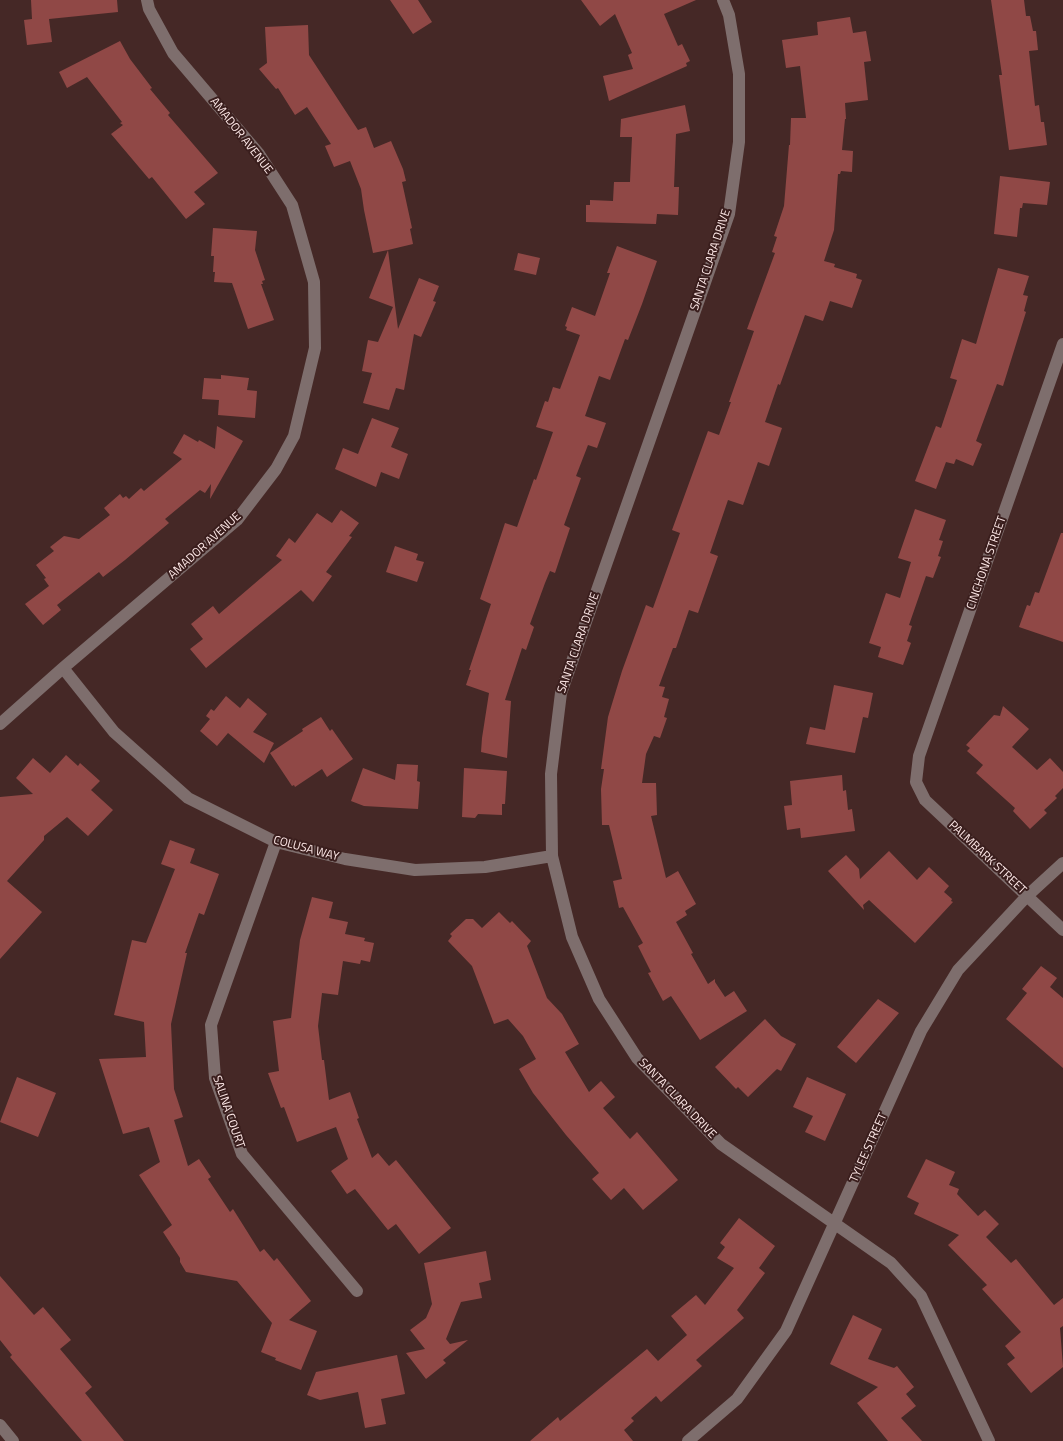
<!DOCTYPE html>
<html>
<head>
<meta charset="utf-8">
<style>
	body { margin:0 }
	canvas { display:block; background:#452826 }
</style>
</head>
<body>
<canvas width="1063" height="1441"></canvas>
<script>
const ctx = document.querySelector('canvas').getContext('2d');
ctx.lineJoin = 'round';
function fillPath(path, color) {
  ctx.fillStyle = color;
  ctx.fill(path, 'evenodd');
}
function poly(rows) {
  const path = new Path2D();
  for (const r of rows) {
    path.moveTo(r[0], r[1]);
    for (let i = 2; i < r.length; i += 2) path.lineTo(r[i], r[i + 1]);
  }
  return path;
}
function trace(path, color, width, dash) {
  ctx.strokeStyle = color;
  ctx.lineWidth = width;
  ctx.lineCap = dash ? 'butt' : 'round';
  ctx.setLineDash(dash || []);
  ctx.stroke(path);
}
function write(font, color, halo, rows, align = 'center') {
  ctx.font = font + ' "Titillium Web",sans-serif';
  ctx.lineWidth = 4;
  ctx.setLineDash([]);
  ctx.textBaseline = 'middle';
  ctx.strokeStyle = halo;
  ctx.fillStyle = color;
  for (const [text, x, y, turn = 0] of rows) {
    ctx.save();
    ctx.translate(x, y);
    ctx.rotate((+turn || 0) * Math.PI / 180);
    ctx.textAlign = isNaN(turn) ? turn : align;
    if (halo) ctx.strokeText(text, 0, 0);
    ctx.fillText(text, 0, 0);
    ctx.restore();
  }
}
fillPath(poly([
	[31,0,117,0,118,12,49,19,52,42,27,45,24,20,32,19],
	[390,0,418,0,432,22,413,34],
	[581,0,696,0,664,14,678,46,682,44,690,61,686,63,687,66,609,101,603,76,633,69,628,55,632,53,615,14,600,26],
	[991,0,1024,0,1026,16,1030,16,1033,31,1036,31,1038,50,1029,51,1035,106,1039,105,1041,122,1044,122,1047,145,1009,150,999,75,1002,75],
	[850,17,853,33,866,31,871,61,864,62,868,100,845,103,846,119,845,119,842,150,853,151,852,172,841,171,840,174,838,174,834,230,824,261,835,264,834,267,857,274,856,278,862,280,852,308,830,301,823,321,805,315,780,385,778,384,765,422,782,428,769,466,758,462,743,505,728,500,710,553,718,556,698,613,689,610,676,648,673,648,659,686,665,687,662,697,669,699,664,717,667,718,660,738,654,736,646,754,642,783,656,783,657,815,651,816,666,878,678,871,696,904,685,911,687,915,676,922,693,953,691,954,708,984,715,979,715,982,725,997,734,991,747,1011,700,1040,671,996,663,1001,648,973,651,972,638,946,643,943,623,907,619,908,613,881,622,879,609,825,602,825,601,789,604,769,601,769,608,717,622,671,646,605,653,608,680,533,672,530,708,431,719,435,731,402,729,402,754,331,747,329,775,253,772,252,777,237,774,236,784,206,789,145,790,145,791,118,806,118,800,66,786,68,782,40,818,35,817,22],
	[308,25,309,55,358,130,366,127,374,148,391,141,403,169,406,181,402,182,412,228,410,229,413,244,388,250,398,329,419,278,439,286,433,301,436,302,421,337,414,334,404,390,396,388,389,410,363,403,372,373,362,371,368,340,378,342,393,307,369,298,388,250,373,253,364,210,361,189,350,161,334,167,325,146,331,144,307,107,295,115,278,88,276,89,259,69,267,63,265,27],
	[120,41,130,59,152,88,150,89,170,113,168,115,218,173,194,192,205,204,186,219,152,177,149,179,111,134,123,125,120,123,122,122,87,77,67,88,59,72],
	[685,105,690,131,676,134,674,187,679,187,678,215,657,214,656,224,586,222,586,205,590,205,590,200,613,201,614,182,630,182,632,137,620,137,621,119],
	[1000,176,1050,182,1047,205,1023,203,1022,208,1020,208,1017,237,994,234],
	[213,228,257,231,255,250,265,280,262,281,263,284,261,284,274,320,248,329,232,283,214,282,215,272,213,272,214,256,211,256],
	[617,246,657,261,642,304,628,340,625,339,610,380,599,376,585,416,606,423,597,448,588,445,576,476,581,478,564,525,570,528,555,573,550,571,545,583,530,624,534,627,526,650,522,648,505,700,511,701,507,758,481,752,482,738,489,693,466,685,471,670,469,670,491,604,480,599,505,523,517,527,534,479,536,480,553,432,536,427,545,401,548,402,553,387,560,389,580,335,566,330,567,327,565,326,572,307,595,316,610,273,607,273],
	[518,253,540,258,536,275,514,270],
	[998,268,1029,276,1023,295,1028,296,1024,311,1026,312,1003,386,997,384,976,441,982,444,973,466,956,459,954,464,946,462,936,489,915,481,936,426,941,428,957,380,950,378,962,339,976,344],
	[221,375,249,378,247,390,257,391,255,418,218,415,219,400,202,399,204,378,221,379],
	[372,418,399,428,391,447,408,454,399,479,381,472,376,487,335,469,343,448,358,454],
	[217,426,243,441,210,499,211,484,205,493,200,490,165,519,169,523,125,560,103,577,99,572,57,605,61,610,43,625,25,604,49,586,44,579,46,578,36,565,54,551,50,547,64,536,79,539,110,515,104,508,120,494,123,498,126,496,129,499,141,488,144,491,182,459,173,453,184,434,198,442,199,440,215,449],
	[915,509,946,520,939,540,943,541,938,556,941,557,933,578,926,576,909,625,912,626,907,641,911,643,903,665,878,657,881,647,869,643,886,593,900,598,911,562,898,558],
	[341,510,359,523,349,536,352,537,326,572,332,576,313,602,301,590,206,668,190,649,203,639,191,624,213,606,219,614,282,560,276,556,289,538,295,543,317,513,332,523],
	[1061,533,1063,533,1063,642,1019,627,1027,605,1030,606,1035,592,1039,593],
	[395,546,418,554,416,560,424,562,417,582,386,572],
	[834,685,873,693,868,718,863,717,855,753,806,744,810,727,825,730],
	[226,696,240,708,248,698,267,714,253,732,274,743,264,763,228,733,217,746,200,731,210,719,206,716,211,709,214,711],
	[1003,706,1029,729,1012,747,1037,770,1050,758,1063,772,1063,788,1055,796,1057,798,1044,810,1047,813,1030,829,1013,811,1015,808,976,773,983,765,967,751,970,748,966,745,994,715,1000,716],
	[321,717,330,731,332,729,353,759,327,777,322,769,295,787,294,785,292,786,270,753,303,731,302,729],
	[66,755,78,766,80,763,100,781,91,790,113,810,88,836,67,817,44,836,44,840,7,881,42,912,0,959,0,797,33,794,16,778,33,758,50,773],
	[397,764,418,765,417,781,420,782,418,809,364,806,351,801,363,768,395,780],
	[464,768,507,771,505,804,502,804,502,815,478,814,475,818,462,817],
	[842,775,843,791,846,790,848,810,852,809,855,831,801,838,800,828,787,830,784,806,792,805,790,781],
	[170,840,195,849,190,863,219,874,204,915,199,913,185,953,187,953,171,1024,174,1089,183,1117,174,1120,188,1166,199,1159,211,1177,208,1179,230,1212,233,1209,260,1252,264,1249,274,1261,277,1258,311,1301,289,1320,317,1331,301,1370,275,1360,276,1358,261,1352,272,1323,237,1281,186,1272,180,1262,180,1258,163,1232,172,1225,139,1175,160,1162,149,1127,123,1134,99,1059,146,1057,144,1022,114,1015,132,940,146,943,175,869,161,864],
	[889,851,917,880,929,867,949,886,944,892,952,899,951,901,953,902,915,943,869,900,863,905,864,910,828,871,846,855,859,869,860,879],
	[312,897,333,902,329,918,348,922,345,934,365,938,364,941,374,943,370,962,361,960,360,964,343,961,338,995,322,993,318,1026,322,1060,324,1060,329,1100,350,1092,359,1118,357,1119,372,1158,378,1153,389,1166,396,1160,451,1228,419,1254,396,1224,388,1230,355,1189,347,1194,331,1171,348,1159,336,1127,297,1142,284,1107,281,1108,268,1073,279,1071,273,1021,291,1018,300,940],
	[499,912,510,923,512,921,531,941,527,946,547,998,562,1014,579,1044,565,1052,589,1092,601,1081,615,1097,603,1108,630,1139,637,1132,678,1180,643,1210,624,1188,611,1200,592,1179,599,1173,566,1135,533,1093,519,1069,536,1059,523,1036,508,1019,494,1024,472,966,448,941,452,936,450,934,466,919,473,919,482,928],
	[1041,966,1057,978,1050,987,1063,998,1063,1068,1006,1019,1027,993,1022,989],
	[878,999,899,1013,856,1063,837,1047],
	[765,1019,781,1036,796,1044,781,1071,777,1069,748,1097,738,1087,736,1089,715,1067],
	[17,1077,56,1093,38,1137,0,1122],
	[807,1077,846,1094,825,1141,805,1132,813,1116,793,1107],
	[926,1159,955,1172,949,1185,959,1189,957,1194,978,1216,985,1210,999,1224,986,1237,1011,1263,1016,1259,1054,1305,1063,1298,1063,1326,1060,1328,1063,1367,1031,1393,1007,1364,1015,1358,1005,1346,1021,1332,982,1289,987,1285,948,1245,959,1235,914,1214,919,1203,907,1197],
	[739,1218,775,1246,759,1268,765,1273,737,1310,744,1318,696,1360,702,1366,661,1402,656,1396,631,1418,634,1421,624,1430,633,1441,530,1441,558,1417,560,1421,647,1349,658,1361,687,1335,671,1316,696,1295,705,1305,734,1268,717,1258,725,1247,720,1243],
	[486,1251,491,1280,479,1283,482,1298,461,1302,446,1339,450,1344,468,1340,443,1360,446,1363,426,1379,406,1353,425,1349,410,1330,426,1318,432,1304,424,1263],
	[0,1276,34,1315,43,1307,71,1340,60,1349,92,1387,85,1393,124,1441,82,1441,10,1357,12,1355,0,1340],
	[853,1315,882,1329,868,1359,894,1368,897,1366,914,1387,906,1394,916,1406,901,1418,922,1441,888,1441,857,1403,878,1387,830,1364],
	[397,1355,405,1394,381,1399,386,1424,365,1428,358,1392,320,1400,307,1395,316,1372]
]), '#904846');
trace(poly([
	[723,0,729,15,739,74,739,142,729,214,561,693,551,774,552,856,572,937,599,999,637,1058,721,1144,891,1263,921,1296,989,1441],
	[1063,344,919,756,916,782,925,800,1063,930],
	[63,668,114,732,188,798,276,842,345,859,415,870,485,867,552,856],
	[0,724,63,668,237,520,276,469,294,436,315,348,314,282,292,205,259,154,173,53,149,9,147,0],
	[276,842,211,1025,215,1078,242,1154,357,1291],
	[0,1425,13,1441],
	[688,1441,737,1399,786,1331,921,1031,958,970,1027,896,1063,863]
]), '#7e6e6d', 12);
write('12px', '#ffeae9', '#3a1e1d', [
	["AMADOR AVENUE",241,136,52],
	["SANTA CLARA DRIVE",711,260,-72],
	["AMADOR AVENUE",205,546,-42],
	["CINCHONA STREET",987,563,-71],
	["SANTA CLARA DRIVE",579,643,-71],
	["COLUSA WAY",306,849,15],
	["PALMBARK STREET",987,858,43],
	["SANTA CLARA DRIVE",677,1099,46],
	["SALINA COURT",228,1112,71],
	["TYLEE STREET",869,1148,-66]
]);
</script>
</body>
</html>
